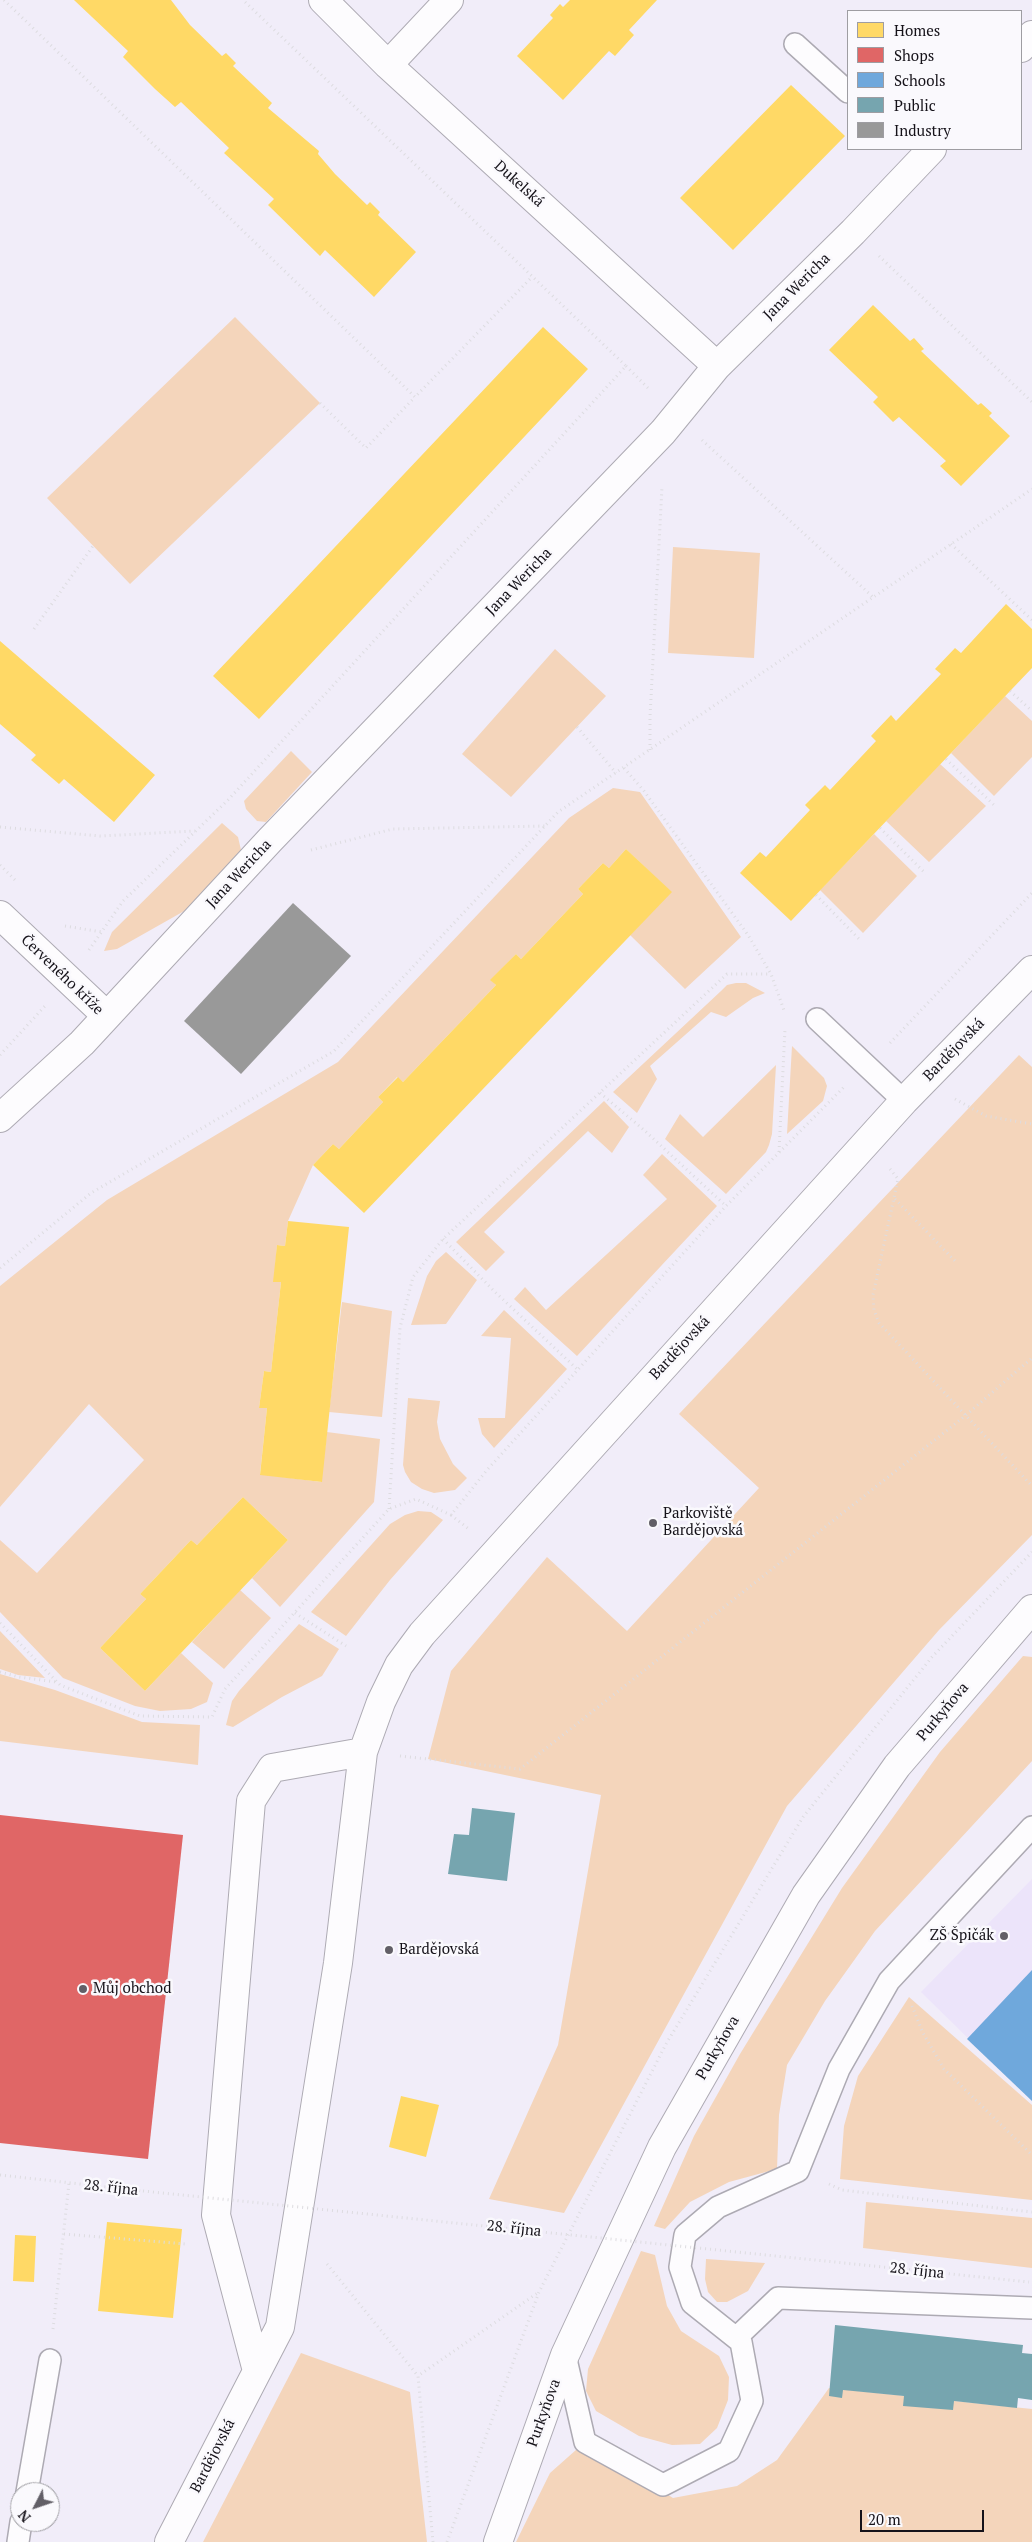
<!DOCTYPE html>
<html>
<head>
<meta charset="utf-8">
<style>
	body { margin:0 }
	#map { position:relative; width:1032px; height:2542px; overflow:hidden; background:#f1edf9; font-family:"PT Serif",serif }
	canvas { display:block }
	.legend { position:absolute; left:847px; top:10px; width:175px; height:140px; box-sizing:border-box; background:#faf9fd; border:1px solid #9e9da2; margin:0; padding:6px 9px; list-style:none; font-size:15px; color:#151219 }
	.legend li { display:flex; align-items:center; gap:10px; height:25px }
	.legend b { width:25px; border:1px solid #9e9da2 }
	.north { position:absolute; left:10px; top:2482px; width:50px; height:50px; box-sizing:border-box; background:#faf9fd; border:1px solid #9e9da2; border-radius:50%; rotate:229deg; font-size:14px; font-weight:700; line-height:20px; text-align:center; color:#151219 }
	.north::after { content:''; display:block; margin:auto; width:18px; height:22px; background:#625f67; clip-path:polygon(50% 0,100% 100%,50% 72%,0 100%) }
	.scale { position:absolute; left:860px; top:2510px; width:124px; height:22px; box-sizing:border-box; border:2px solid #151219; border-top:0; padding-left:6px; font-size:15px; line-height:18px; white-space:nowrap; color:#151219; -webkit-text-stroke:4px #faf9fd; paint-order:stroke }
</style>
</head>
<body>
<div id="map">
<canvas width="1032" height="2542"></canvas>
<ul class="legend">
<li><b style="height:14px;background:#ffd966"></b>Homes</li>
<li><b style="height:14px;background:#e06666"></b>Shops</li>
<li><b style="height:14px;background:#6fa8dc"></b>Schools</li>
<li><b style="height:14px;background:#76a5af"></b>Public</li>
<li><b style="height:14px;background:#999"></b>Industry</li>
</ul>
<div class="north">N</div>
<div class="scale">20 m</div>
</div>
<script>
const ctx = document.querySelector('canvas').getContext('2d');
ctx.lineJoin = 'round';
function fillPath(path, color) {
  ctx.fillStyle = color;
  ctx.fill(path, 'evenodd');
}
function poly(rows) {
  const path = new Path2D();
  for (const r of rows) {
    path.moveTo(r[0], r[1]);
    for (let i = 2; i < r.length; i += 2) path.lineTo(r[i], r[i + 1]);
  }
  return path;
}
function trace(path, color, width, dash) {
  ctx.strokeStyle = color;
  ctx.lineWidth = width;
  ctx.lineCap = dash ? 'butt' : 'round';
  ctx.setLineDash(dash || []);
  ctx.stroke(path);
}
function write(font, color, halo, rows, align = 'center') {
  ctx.font = font + ' "PT Serif",serif';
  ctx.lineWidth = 5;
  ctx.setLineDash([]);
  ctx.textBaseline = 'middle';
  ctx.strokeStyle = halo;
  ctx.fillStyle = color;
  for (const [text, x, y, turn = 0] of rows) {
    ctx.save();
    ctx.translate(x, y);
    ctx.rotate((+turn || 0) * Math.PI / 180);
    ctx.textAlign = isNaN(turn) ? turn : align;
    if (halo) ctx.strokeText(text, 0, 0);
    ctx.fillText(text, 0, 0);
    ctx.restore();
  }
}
fillPath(poly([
	[1032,1879,1032,2101,921,1992]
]), '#ece4fa');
fillPath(poly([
	[235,317,320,403,130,584,47,498],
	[673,547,760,553,754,658,668,653],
	[555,649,606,696,511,797,462,754],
	[1005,696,1032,721,1032,757,994,796,951,753],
	[291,751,312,772,266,822,257,821,246,809,244,801],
	[940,764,986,806,929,862,886,821],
	[613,788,640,792,741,937,685,989,630,935,671,892,626,849,609,868,603,863,578,889,583,894,521,959,516,954,491,980,496,985,403,1082,397,1077,378,1097,383,1102,339,1149,333,1144,313,1165,288,1221,285,1246,277,1245,274,1282,281,1282,271,1372,264,1371,259,1408,267,1408,260,1474,321,1482,327,1432,380,1439,374,1502,280,1607,252,1578,288,1540,243,1497,197,1545,191,1540,140,1594,146,1599,100,1648,145,1691,181,1653,213,1683,207,1702,191,1709,160,1711,135,1706,63,1678,0,1612,0,1540,37,1573,144,1460,89,1404,0,1507,0,1286,107,1200,338,1062,569,818],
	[222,823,238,837,241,850,186,910,117,949,104,951,112,932],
	[874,834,917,876,863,933,820,890],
	[736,983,746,983,765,993,753,998,726,1017,711,1012,650,1066,657,1079,637,1113,613,1092,721,991,727,985],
	[792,1046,824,1078,827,1086,823,1101,787,1134],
	[1019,1055,1032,1067,1032,1535,939,1630,787,1806,564,2213,489,2199,558,2045,601,1795,428,1759,451,1671,547,1557,627,1631,759,1488,679,1414],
	[776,1065,772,1134,769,1145,766,1152,726,1194,665,1139,680,1114,703,1137],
	[604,1101,629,1127,612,1153,588,1131,484,1232,505,1252,486,1271,456,1242],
	[662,1154,717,1206,577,1356,514,1299,525,1287,546,1310,667,1199,643,1175],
	[446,1252,477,1280,446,1324,411,1325,427,1276,436,1261],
	[342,1302,392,1311,382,1417,329,1412],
	[504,1310,567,1369,494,1448,482,1434,478,1418,505,1418,511,1338,481,1336],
	[408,1398,440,1401,437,1422,440,1439,453,1464,467,1478,455,1490,434,1493,422,1489,411,1482,405,1472,403,1465],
	[418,1511,431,1512,443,1520,390,1580,346,1636,311,1612,390,1524,405,1515],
	[240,1590,271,1618,224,1669,192,1642],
	[299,1624,339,1649,322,1676,282,1697,233,1727,226,1725,232,1701,239,1691],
	[0,1631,45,1678,18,1675,0,1669],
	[1023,1656,1032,1657,1032,1761,875,1931,825,2001,787,2065,779,2115,777,2169,729,2182,690,2202,665,2229,654,2226,694,2136,740,2054,842,1888,940,1752],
	[0,1674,55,1690,142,1722,200,1725,198,1765,0,1741],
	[909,1997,1032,2105,1032,2200,840,2179,844,2126,858,2076],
	[866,2202,1032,2218,1032,2268,863,2248],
	[641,2251,655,2255,667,2306,681,2331,719,2356,729,2377,728,2400,717,2428,700,2444,672,2445,639,2436,596,2411,586,2391,588,2369],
	[706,2259,765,2263,748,2291,727,2302,717,2302,708,2292,705,2279],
	[301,2353,410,2392,427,2542,203,2542],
	[829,2388,1032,2409,1032,2542,516,2542,550,2473,585,2442,673,2498,737,2486,777,2460]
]), '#f4d5bb');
fillPath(poly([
	[74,0,171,0,190,25,222,56,226,53,236,63,233,66,272,103,268,108,319,151,318,154,335,174,367,205,370,202,380,212,378,215,416,252,374,297,325,250,320,256,268,205,274,199,224,153,229,148,181,102,175,107,155,89,123,57,128,51],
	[570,0,657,0,629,30,634,35,615,56,609,51,563,100,517,56,553,18,550,15,560,4,563,7],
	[791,85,845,136,733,250,680,198],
	[873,305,910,341,914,338,924,349,921,351,978,405,981,403,992,413,989,416,1010,436,961,486,940,466,946,461,899,417,893,422,873,402,878,397,829,350],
	[543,327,588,369,259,719,213,676],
	[1006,604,1032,629,1032,668,791,921,740,873,760,852,766,857,810,810,805,805,825,785,830,790,876,741,871,736,891,715,896,721,941,674,935,669,955,648,961,653],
	[0,641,155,775,114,822,64,779,59,784,31,760,36,755,0,724],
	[626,849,672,892,364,1213,313,1165,333,1144,339,1149,383,1102,378,1097,398,1077,403,1082,496,985,490,980,516,954,521,959,583,894,578,889,603,863,609,868],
	[288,1221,349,1227,322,1482,260,1475,267,1408,259,1408,264,1371,271,1372,281,1282,273,1282,277,1245,285,1246],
	[243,1497,288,1540,145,1691,100,1648,146,1599,140,1594,191,1540,197,1545],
	[401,2096,439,2105,426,2157,389,2147],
	[107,2222,182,2229,173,2318,98,2311],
	[15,2235,36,2236,34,2282,13,2281]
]), '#ffd966');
fillPath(poly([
	[0,1815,183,1835,148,2159,0,2143]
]), '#e06666');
fillPath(poly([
	[1032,1970,1032,2101,967,2039]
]), '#6fa8dc');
fillPath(poly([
	[472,1808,515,1813,507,1881,448,1874,454,1834,469,1835],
	[835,2325,1023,2345,1022,2353,1032,2354,1032,2400,1018,2398,1017,2408,954,2401,953,2410,903,2406,904,2396,843,2390,842,2398,829,2396]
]), '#76a5af');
fillPath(poly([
	[293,903,351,956,241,1074,184,1021]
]), '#999');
const lane = poly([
	[795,44,848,92],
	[817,1019,904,1101],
	[736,2338,778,2298,1032,2308],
	[565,2355,585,2442,663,2485,729,2451,752,2401,741,2342,692,2303,680,2267,685,2235,718,2207,798,2171,839,2069,889,1981,1032,1827],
	[27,2492,50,2360],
	[18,2542,21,2522]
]);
const street = poly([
	[323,0,388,65,717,366],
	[1021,48,1032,35],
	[388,65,449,0],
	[0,915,107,1016],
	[0,1118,82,1043,270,840,663,432,717,366,853,232,932,149],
	[257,2371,216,2215,251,1801,272,1768,363,1752],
	[169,2542,280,2327,338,1963,363,1752,381,1702,399,1665,422,1634,904,1101,1032,970],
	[498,2542,565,2355,662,2147,806,1895,897,1766,1032,1609]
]);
trace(lane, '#adaab3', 24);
trace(street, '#adaab3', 30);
trace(poly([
	[4,0,415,397,532,277],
	[879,256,1032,402],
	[626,366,650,390],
	[320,403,366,448,415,397],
	[702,440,874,598],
	[951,544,1032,620],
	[34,629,93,546],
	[1010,691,1032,711],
	[577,727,616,773],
	[650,750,650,717,662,487],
	[946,759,994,805],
	[624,768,644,791,748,935,771,974,785,1013],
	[0,827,100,836,195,831],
	[880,828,926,874],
	[311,850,393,829,545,826],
	[0,865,17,882],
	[816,895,861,941],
	[65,926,102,932],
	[89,950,123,901,228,800,626,366,243,0],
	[890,1043,1032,893],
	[0,1055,45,1006],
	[600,1093,644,1130,726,1206],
	[955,1099,986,1116,1032,1124],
	[779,1152,785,1029],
	[890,1169,898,1179,873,1295,874,1310,879,1323,1032,1486],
	[895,1199,957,1263],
	[443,1239,494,1291,577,1369],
	[0,1268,91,1193,334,1051,558,812,1032,489],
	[389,1509,400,1328,413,1277,443,1239,727,974,771,974],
	[451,1515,470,1530],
	[295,1613,346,1646],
	[0,1623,60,1685,140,1716,212,1717,225,1689,389,1509,416,1499,451,1515,487,1470,726,1206,844,1087],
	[0,1672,19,1677,56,1682],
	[400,1756,520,1769,965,1416,1032,1358],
	[912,2006,923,2033,944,2069,1032,2155],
	[0,2175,143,2191],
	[829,2184,842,2190,1032,2212],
	[64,2234,186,2244],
	[327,2264,418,2376],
	[53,2329,69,2183],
	[433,2542,418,2376,539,2292],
	[447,2542,539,2292,666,2044,803,1817,932,1657,1032,1552]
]), '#dddce0', 3, [1, 4]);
trace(lane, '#fdfcfe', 21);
trace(street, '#fdfcfe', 28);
trace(poly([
	[143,2191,1029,2282]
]), '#dddce0', 3, [1, 4]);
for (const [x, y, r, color] of [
	[653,1523,5,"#625f67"],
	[1004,1936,5,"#625f67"],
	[389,1950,5,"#625f67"],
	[83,1989,5,"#625f67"]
]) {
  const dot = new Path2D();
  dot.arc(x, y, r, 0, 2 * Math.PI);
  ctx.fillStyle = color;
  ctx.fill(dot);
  trace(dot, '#faf9fd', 2);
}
write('15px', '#151219', '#faf9fd', [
	["Dukelská",519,184,42],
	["Jana Wericha",797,287,-45],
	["Jana Wericha",519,582,-46],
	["Jana Wericha",239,874,-47],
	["Červeného kříže",62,975,44],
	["Bardějovská",954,1050,-46],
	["Bardějovská",680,1348,-47],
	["Purkyňova",943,1712,-50],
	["Purkyňova",718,2048,-60],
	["28. října",111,2188,6],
	["28. října",514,2229,6],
	["28. října",917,2271,6],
	["Purkyňova",544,2413,-70],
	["Bardějovská",213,2456,-63]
]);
write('15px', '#151219', '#faf9fd', [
	["Parkoviště",663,1514],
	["Bardějovská",663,1531],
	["ZŠ Špičák",994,1936,"right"],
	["Bardějovská",399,1950],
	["Můj obchod",93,1989]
], 'left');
</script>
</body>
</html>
